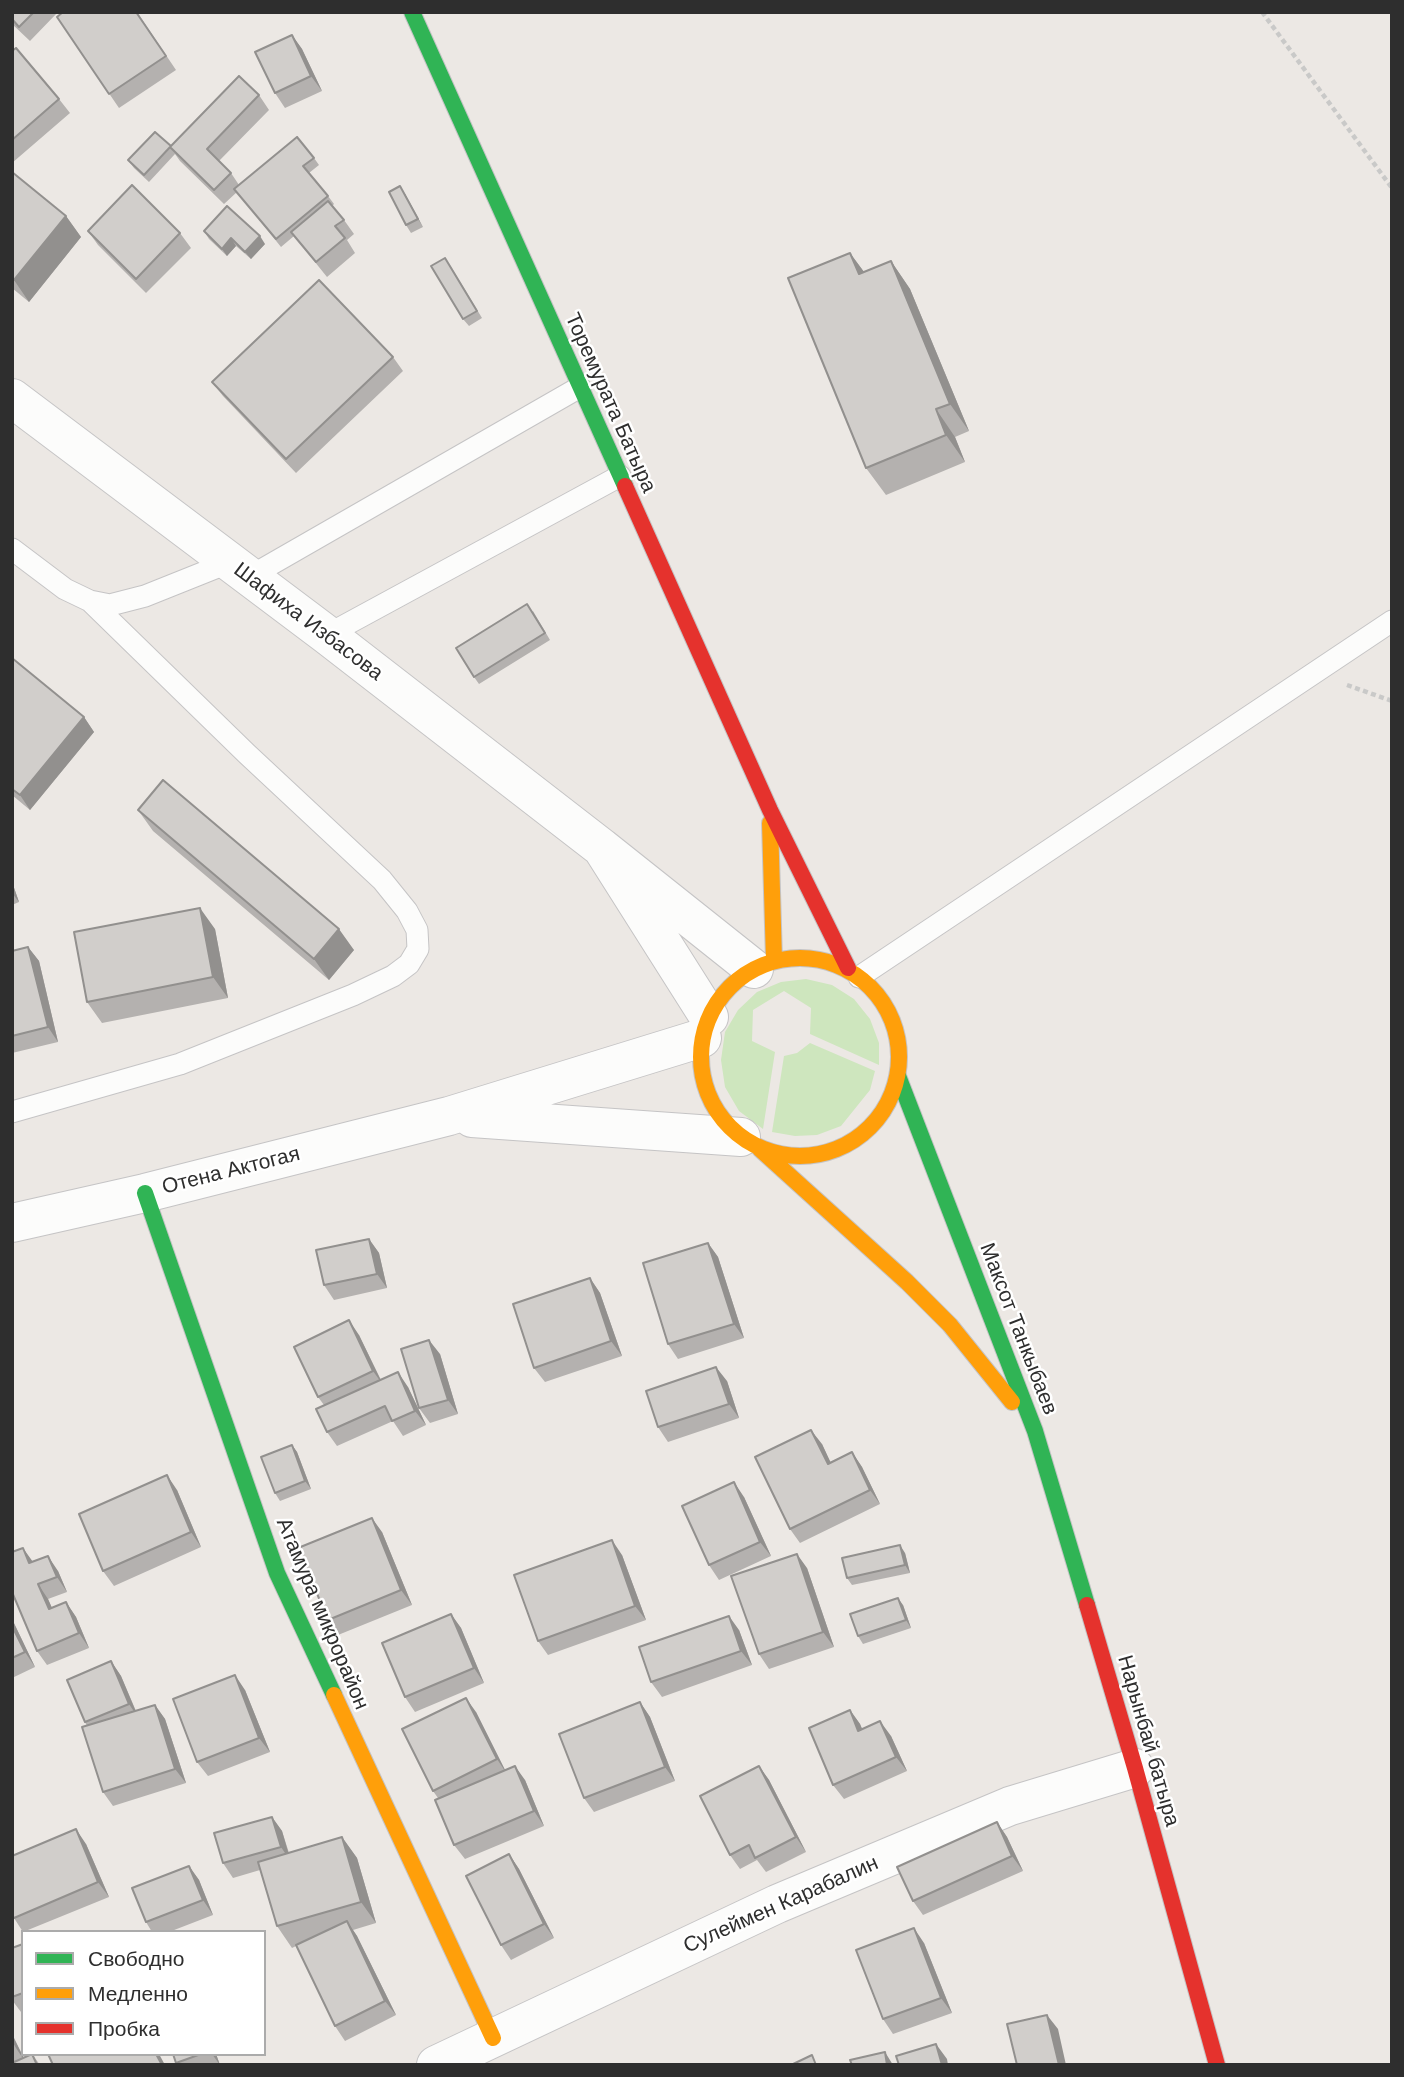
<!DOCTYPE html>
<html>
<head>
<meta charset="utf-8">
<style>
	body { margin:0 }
	#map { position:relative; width:1404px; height:2077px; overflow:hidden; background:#ece8e4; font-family:Helvetica,sans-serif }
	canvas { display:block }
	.frame { position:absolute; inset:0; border:14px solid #2e2e2e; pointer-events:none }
	.legend { position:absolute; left:21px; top:1930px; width:245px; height:126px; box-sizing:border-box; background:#fff; border:2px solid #ababab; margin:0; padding:9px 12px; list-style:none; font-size:21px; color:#2e2e2e }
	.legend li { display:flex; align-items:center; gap:14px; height:35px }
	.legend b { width:35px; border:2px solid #ababab }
</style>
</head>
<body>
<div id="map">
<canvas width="1404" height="2077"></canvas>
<div class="frame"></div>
<ul class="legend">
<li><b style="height:9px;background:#30b455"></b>Свободно</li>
<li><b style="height:9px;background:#ff9f0a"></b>Медленно</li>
<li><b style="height:9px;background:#e5322d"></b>Пробка</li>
</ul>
</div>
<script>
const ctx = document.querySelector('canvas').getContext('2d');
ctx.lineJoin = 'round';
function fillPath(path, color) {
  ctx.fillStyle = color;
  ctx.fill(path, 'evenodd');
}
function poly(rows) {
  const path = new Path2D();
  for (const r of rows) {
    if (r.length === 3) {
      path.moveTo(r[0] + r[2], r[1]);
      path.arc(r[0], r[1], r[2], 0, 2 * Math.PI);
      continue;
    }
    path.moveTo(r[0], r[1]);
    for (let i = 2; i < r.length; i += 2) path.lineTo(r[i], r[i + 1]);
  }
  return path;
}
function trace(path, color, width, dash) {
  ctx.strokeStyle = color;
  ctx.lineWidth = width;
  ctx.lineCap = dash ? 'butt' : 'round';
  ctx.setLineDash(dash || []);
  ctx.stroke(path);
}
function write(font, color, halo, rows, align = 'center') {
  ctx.font = font + ' Helvetica,sans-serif';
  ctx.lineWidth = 5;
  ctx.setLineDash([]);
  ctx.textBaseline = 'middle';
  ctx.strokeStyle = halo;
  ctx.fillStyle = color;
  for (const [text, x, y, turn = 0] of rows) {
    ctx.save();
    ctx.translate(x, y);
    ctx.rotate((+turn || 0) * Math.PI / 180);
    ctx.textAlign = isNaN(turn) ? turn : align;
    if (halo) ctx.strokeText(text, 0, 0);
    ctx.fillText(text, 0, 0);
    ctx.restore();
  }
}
fillPath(poly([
	[806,979,832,985,854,999,870,1019,879,1043,879,1065,810,1034,811,1008,784,991,753,1010,752,1041,775,1052,763,1129,739,1111,725,1087,721,1060,725,1032,738,1010,757,992,781,982],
	[810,1043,875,1071,870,1090,841,1126,817,1135,795,1136,772,1132,784,1056,797,1053]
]), '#cee6be');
const lane = poly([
	[12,549,65,589,90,601,110,605,145,596,230,562],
	[249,577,580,387],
	[327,635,620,476],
	[859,977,1392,621],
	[12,1112,180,1064,353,995,393,976,409,964,418,949,417,930,407,911,382,880,247,754,90,601]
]);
const street = poly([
	[12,398,327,635,602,848],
	[709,1017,602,848,754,969],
	[472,1118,741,1137],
	[12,1223,145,1193,449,1116,702,1038],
	[436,2065,777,1904,1010,1806,1135,1768]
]);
const fast = poly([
	[412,12,625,486],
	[898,1076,1035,1431,1087,1605],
	[145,1193,277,1573,334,1695]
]);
const slow = poly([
	[770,823,774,960],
	[800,1057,99],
	[760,1149,907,1282,950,1325,1012,1402],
	[334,1695,493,2038]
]);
const jam = poly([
	[625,486,770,810,848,968],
	[1087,1605,1135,1768,1217,2065]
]);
trace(lane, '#c5c4c5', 23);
trace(street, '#c5c4c5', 40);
trace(fast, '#c5c4c5', 18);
trace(slow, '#c5c4c5', 18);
trace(jam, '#c5c4c5', 18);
trace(poly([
	[1262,12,1392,188],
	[1347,685,1392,701]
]), '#c9c9c8', 4.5, [5, 3.5]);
trace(lane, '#fcfcfb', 21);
trace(street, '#fcfcfb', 38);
trace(fast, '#30b455', 16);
trace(slow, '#ff9f0a', 16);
trace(jam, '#e5322d', 16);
fillPath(poly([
	[12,12,58,12,30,41,12,24],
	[137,12,176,70,119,108,57,17],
	[292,35,302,49,322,91,285,108,275,93],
	[12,51,59,99,70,113,12,163],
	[259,95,269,110,219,161,231,173,239,185,314,158,319,165,309,173,328,196,334,204,332,206,344,220,354,234,347,240,355,253,327,277,294,236,281,247,237,192,224,204,180,161,175,154,149,182,134,168,128,160,171,146],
	[12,172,66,216,81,237,29,302,12,288],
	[405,194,423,227,411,233,406,225],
	[88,231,180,233,191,248,146,293,98,245],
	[204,231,265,244,251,259,236,246,227,256,209,239],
	[850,253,864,272,891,261,910,289,969,431,955,437,965,462,886,495,866,468],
	[450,265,482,318,469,326,463,319],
	[393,357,403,371,296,473,223,396,212,382],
	[533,611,550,640,479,684,474,677],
	[12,658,84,717,94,732,30,810,12,795],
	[138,810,354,950,329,980,153,831],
	[12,882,19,902,12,905],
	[215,929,228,998,102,1023,87,1002],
	[28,947,39,961,58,1042,12,1053,12,951],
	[369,1239,379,1253,387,1288,334,1300,324,1285],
	[708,1243,718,1257,744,1338,678,1359,668,1344],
	[590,1278,600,1293,622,1356,545,1382,534,1368],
	[359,1335,381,1380,408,1387,426,1425,403,1436,393,1421,337,1446,327,1432,324,1405,318,1397],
	[440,1354,458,1414,430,1423,419,1408],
	[727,1381,739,1418,668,1442,658,1427],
	[822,1444,830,1462,852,1452,862,1467,880,1504,800,1543,790,1529],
	[292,1445,297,1452,311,1489,280,1501,275,1493],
	[177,1490,201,1547,114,1586,103,1571],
	[744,1497,771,1556,719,1580,709,1565],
	[382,1532,412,1605,338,1635,328,1620],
	[905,1553,910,1573,852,1585,847,1578],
	[622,1555,646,1620,548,1655,538,1641],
	[33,1562,58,1571,67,1592,48,1599,52,1608,66,1602,76,1617,89,1648,47,1665,37,1651],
	[807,1568,834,1647,769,1669,759,1654],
	[903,1605,911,1628,863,1644,858,1636],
	[451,1614,461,1628,484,1683,415,1712,405,1697],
	[12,1619,35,1667,12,1678],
	[739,1630,752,1665,662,1697,651,1682],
	[111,1661,121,1676,136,1711,155,1705,165,1719,186,1783,113,1806,103,1792,87,1726,85,1722],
	[245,1690,270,1752,208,1776,197,1762],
	[640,1702,650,1717,675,1781,594,1812,584,1798],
	[850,1710,860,1724,862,1729,891,1736,907,1771,844,1799,833,1785],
	[476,1712,505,1770,525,1780,544,1826,465,1859,454,1845,438,1798,433,1791],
	[759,1766,769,1780,806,1852,766,1872,757,1860,740,1869,730,1855],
	[272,1817,282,1831,289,1853,342,1837,357,1858,376,1923,353,1930,357,1936,396,2015,345,2041,335,2026,296,1946,292,1948,277,1926,260,1870,233,1878,223,1863],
	[997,1822,1007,1837,1023,1871,923,1915,913,1901],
	[86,1844,109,1897,23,1932,14,1918],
	[509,1854,519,1869,554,1938,511,1960,501,1945],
	[189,1866,199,1880,213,1915,169,1932,152,1932,146,1922],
	[924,1943,952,2013,893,2034,883,2019],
	[23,1944,23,2012,21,2012,12,2000,12,1948],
	[12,2034,24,2058,32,2054,40,2065,12,2065],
	[173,2054,216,2054,220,2065,177,2065]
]), '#b4b1af');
fillPath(poly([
	[292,35,302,49,322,91,311,76],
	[400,186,405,194,423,227,418,219],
	[66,216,81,237,29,302,14,280],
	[260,236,265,244,251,259,245,252],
	[231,238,236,246,227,256,222,249],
	[850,253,870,280,859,274],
	[891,261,910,289,969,431,950,404],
	[936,409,955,437,965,462,946,435],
	[84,717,94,732,30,810,20,795],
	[12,882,19,902,12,893],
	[200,908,215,929,228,998,213,977],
	[339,929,354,950,329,980,314,959],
	[28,947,39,961,58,1042,48,1027],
	[369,1239,379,1253,387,1288,377,1274],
	[708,1243,718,1257,744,1338,734,1324],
	[590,1278,600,1293,622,1356,611,1341],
	[349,1320,359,1335,383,1385,373,1371],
	[429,1340,440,1354,458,1414,448,1400],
	[716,1367,727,1381,739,1418,729,1404],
	[398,1372,408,1387,426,1425,415,1411],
	[811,1430,822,1444,838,1478,828,1464],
	[292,1445,297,1452,311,1489,305,1481],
	[852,1452,862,1467,880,1504,870,1490],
	[167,1475,177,1490,201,1547,191,1532],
	[734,1482,744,1497,771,1556,760,1542],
	[372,1518,382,1532,412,1605,401,1590],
	[612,1540,622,1555,646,1620,635,1606],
	[900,1545,905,1553,910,1573,905,1565],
	[23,1548,33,1562,29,1563],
	[797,1554,807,1568,834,1647,823,1632],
	[48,1556,58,1571,67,1592,57,1577],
	[38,1584,48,1599,59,1624,49,1609],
	[898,1598,903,1605,911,1628,906,1620],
	[66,1602,76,1617,89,1648,79,1633],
	[451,1614,461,1628,484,1683,474,1668],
	[729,1616,739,1630,752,1665,741,1651],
	[12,1619,35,1667,25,1652,12,1626],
	[111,1661,121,1676,139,1719,129,1704],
	[235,1675,245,1690,270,1752,259,1738],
	[466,1698,476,1712,507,1774,497,1759],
	[640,1702,650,1717,675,1781,665,1767],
	[155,1705,165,1719,186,1783,175,1769],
	[850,1710,860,1724,869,1745,858,1731],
	[880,1721,891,1736,907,1771,896,1757],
	[515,1766,525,1780,544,1826,534,1811],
	[759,1766,769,1780,806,1852,796,1837],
	[272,1817,282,1831,291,1862,281,1847],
	[997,1822,1007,1837,1023,1871,1012,1856],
	[76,1829,86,1844,109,1897,98,1882],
	[342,1837,357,1858,376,1923,361,1902],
	[509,1854,519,1869,554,1938,544,1924],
	[189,1866,199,1880,213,1915,203,1900],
	[347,1921,357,1936,396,2015,385,2001],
	[914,1928,924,1943,952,2013,941,1998],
	[1047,2015,1058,2029,1066,2065,1059,2065],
	[12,2034,26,2063,16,2048,12,2041],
	[936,2044,947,2059,948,2065,942,2065],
	[885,2052,893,2065,887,2065],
	[156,2054,159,2054,165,2065,162,2065],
	[212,2054,216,2054,220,2065]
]), '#92908e');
const building = poly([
	[12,12,34,12,19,27,12,19,12,12],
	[63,12,136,12,166,56,109,94,57,17,63,12],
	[292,35,311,76,275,93,255,52,292,35],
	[16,48,59,99,12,140,12,51,16,48],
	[239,76,259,95,207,149,231,173,214,190,170,147,239,76],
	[155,132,171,146,144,175,128,160,155,132],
	[297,137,314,158,303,166,328,196,276,239,234,189,297,137],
	[12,172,66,216,14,280,12,279,12,172],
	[132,185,180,233,136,279,88,231,132,185],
	[400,186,418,219,406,225,389,192,400,186],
	[328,201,344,220,335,226,345,238,316,262,291,232,328,201],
	[227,206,260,236,245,252,231,238,222,249,204,231,227,206],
	[850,253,859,274,891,261,950,404,936,409,946,435,866,468,788,278,850,253],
	[445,258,477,311,463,319,431,266,445,258],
	[319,280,393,357,286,459,212,382,319,280],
	[527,604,545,633,474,677,456,648,527,604],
	[12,658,84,717,20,795,12,789,12,658],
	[163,780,339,929,314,959,138,810,163,780],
	[200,908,213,977,87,1002,74,932,200,908],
	[28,947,48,1027,12,1036,12,951,28,947],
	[369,1239,377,1274,324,1285,316,1250,369,1239],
	[708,1243,734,1324,668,1344,643,1263,708,1243],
	[590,1278,611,1341,534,1368,513,1304,590,1278],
	[349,1320,373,1371,318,1397,294,1347,349,1320],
	[429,1340,448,1400,419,1408,401,1349,429,1340],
	[716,1367,729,1404,658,1427,646,1391,716,1367],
	[398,1372,415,1411,392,1421,385,1406,327,1432,316,1409,398,1372],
	[811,1430,828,1464,852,1452,870,1490,790,1529,755,1457,811,1430],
	[292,1445,305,1481,275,1493,261,1457,292,1445],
	[167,1475,191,1532,103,1571,79,1514,167,1475],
	[734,1482,760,1542,709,1565,682,1506,734,1482],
	[372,1518,401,1590,328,1620,298,1548,372,1518],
	[612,1540,635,1606,538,1641,514,1575,612,1540],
	[900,1545,905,1565,847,1578,842,1558,900,1545],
	[23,1548,29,1563,48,1556,57,1577,38,1584,49,1609,66,1602,79,1633,37,1651,12,1592,12,1552,23,1548],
	[797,1554,823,1632,759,1654,731,1576,797,1554],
	[898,1598,906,1620,858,1636,850,1614,898,1598],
	[451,1614,474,1668,405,1697,382,1643,451,1614],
	[729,1616,741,1651,651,1682,639,1647,729,1616],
	[12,1626,25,1652,12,1658,12,1626],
	[111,1661,129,1704,85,1722,67,1680,111,1661],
	[235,1675,259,1738,197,1762,173,1699,235,1675],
	[466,1698,497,1759,433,1791,402,1729,466,1698],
	[640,1702,665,1767,584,1798,559,1734,640,1702],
	[155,1705,175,1769,103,1792,82,1727,155,1705],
	[850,1710,858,1731,880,1721,896,1757,833,1785,809,1728,850,1710],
	[515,1766,534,1811,454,1845,435,1800,515,1766],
	[759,1766,796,1837,755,1858,749,1845,730,1855,700,1796,759,1766],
	[272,1817,281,1847,223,1863,214,1833,272,1817],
	[997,1822,1012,1856,913,1901,897,1867,997,1822],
	[76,1829,98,1882,14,1918,12,1915,12,1856,76,1829],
	[342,1837,361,1902,277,1926,258,1862,342,1837],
	[509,1854,544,1924,501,1945,466,1876,509,1854],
	[189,1866,203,1900,146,1922,132,1888,189,1866],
	[347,1921,385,2001,335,2026,296,1945,347,1921],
	[914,1928,941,1998,883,2019,856,1950,914,1928],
	[23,1944,23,1993,12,1997,12,1948,23,1944],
	[1047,2015,1059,2065,1017,2065,1007,2024,1047,2015],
	[936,2044,942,2065,899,2065,896,2056,936,2044],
	[885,2052,887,2065,852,2065,850,2060,885,2052],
	[32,2054,37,2065,12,2065,12,2063,32,2054],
	[48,2054,156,2054,162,2065,53,2065,48,2054],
	[173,2054,201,2054,176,2063,173,2054],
	[812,2055,816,2065,791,2065,812,2055]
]);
fillPath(building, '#d1cecb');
trace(building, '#92908e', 2);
write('21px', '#2e2e2e', '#fff', [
	["Торемурата Батыра",610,403,66],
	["Шафиха Избасова",308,622,37],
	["Отена Актогая",231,1171,-14],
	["Максот Танкыбаев",1018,1329,69],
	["Атамура микрорайон",322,1614,67],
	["Нарынбай батыра",1148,1741,74],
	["Сулеймен Карабалин",781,1905,-24]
]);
</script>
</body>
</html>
